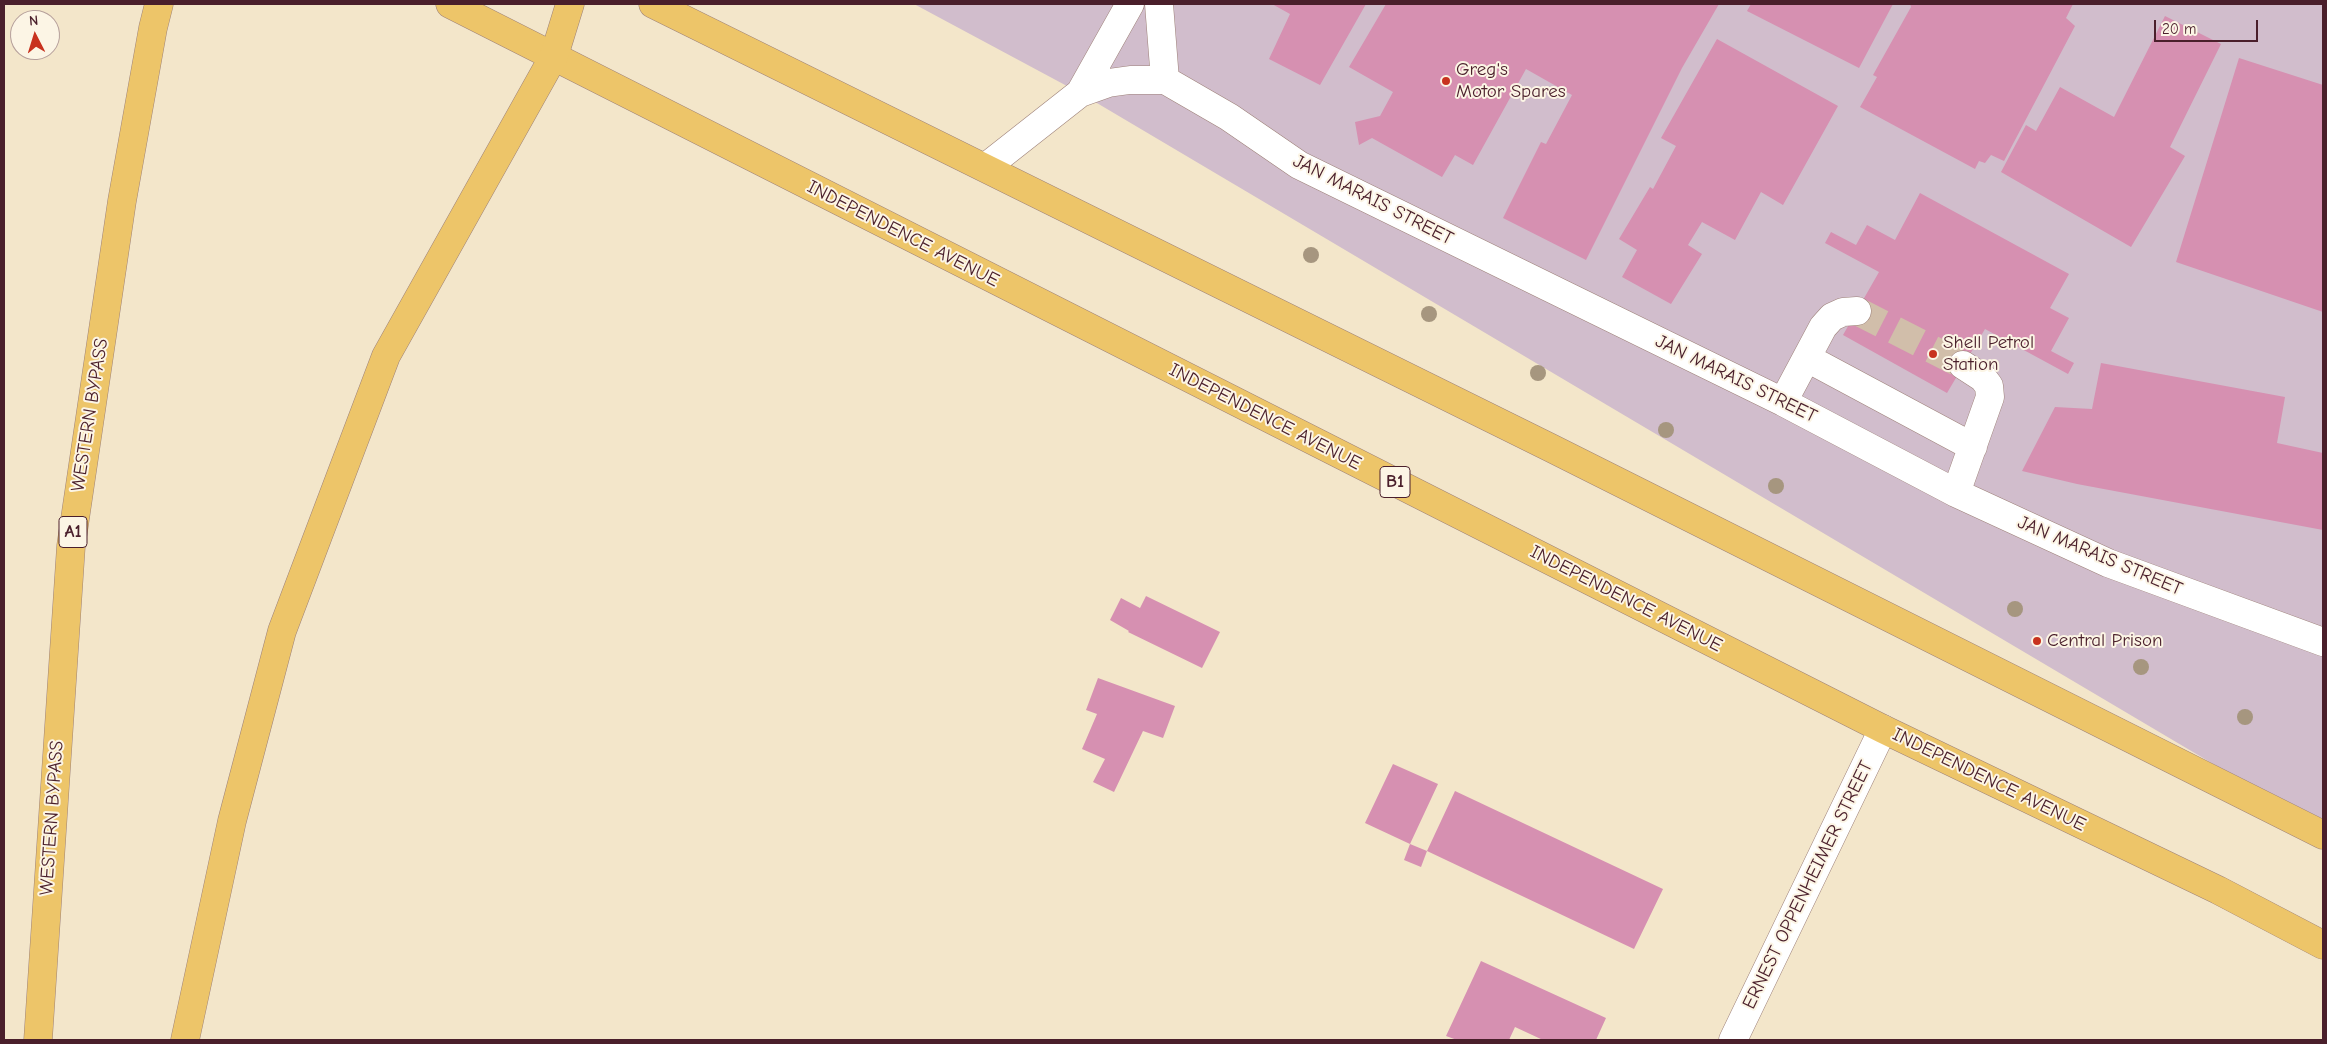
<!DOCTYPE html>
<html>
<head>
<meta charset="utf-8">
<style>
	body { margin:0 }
	#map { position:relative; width:2327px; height:1044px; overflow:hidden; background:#f3e6ca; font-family:"Comic Neue",sans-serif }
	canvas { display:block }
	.frame { position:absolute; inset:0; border:5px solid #4a1f2b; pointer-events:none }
	.north { position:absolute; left:10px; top:10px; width:50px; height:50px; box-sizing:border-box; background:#fcf5e5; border:1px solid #b59f9b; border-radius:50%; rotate:355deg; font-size:14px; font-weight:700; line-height:20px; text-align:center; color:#4a1f2b }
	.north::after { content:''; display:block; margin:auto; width:18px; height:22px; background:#c8321e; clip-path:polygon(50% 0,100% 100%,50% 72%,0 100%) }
	.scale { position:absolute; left:2154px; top:20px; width:104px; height:22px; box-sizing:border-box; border:2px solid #4a1f2b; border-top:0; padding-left:6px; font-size:15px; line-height:18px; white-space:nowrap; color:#4a1f2b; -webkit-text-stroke:4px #fcf5e5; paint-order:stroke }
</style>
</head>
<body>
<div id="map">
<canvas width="2327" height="1044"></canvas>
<div class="frame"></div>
<div class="north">N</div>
<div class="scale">20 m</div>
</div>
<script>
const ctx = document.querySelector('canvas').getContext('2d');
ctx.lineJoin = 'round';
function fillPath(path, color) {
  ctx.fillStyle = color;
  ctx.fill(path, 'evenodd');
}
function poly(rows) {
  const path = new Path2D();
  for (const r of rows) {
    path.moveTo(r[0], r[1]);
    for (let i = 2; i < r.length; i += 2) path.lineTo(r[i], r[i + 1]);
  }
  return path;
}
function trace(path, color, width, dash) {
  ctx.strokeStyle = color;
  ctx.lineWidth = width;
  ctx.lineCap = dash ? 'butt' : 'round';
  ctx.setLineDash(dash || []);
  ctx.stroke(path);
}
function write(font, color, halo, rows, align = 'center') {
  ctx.font = font + ' "Comic Neue",sans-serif';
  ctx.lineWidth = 4;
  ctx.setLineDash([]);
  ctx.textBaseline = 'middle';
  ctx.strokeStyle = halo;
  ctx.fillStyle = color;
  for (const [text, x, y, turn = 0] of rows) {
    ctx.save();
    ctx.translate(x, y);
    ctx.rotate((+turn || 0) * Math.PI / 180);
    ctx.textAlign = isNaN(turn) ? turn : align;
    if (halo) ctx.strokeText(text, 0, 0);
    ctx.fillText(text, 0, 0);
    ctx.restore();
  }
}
fillPath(poly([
	[914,4,2323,4,2323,829,1080,93]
]), '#d1bdcc');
fillPath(poly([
	[1272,4,1366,4,1320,85,1269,59,1290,14],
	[1386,4,1719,4,1682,68,1586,260,1503,218,1541,142,1546,144,1572,95,1526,69,1473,165,1455,155,1442,177,1372,138,1359,145,1355,122,1380,116,1393,92,1349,67],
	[1751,4,1893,4,1859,68,1747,11],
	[1910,4,2073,4,2066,18,2075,26,2004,161,1991,155,1985,163,1979,161,1975,169,1860,107,1877,77,1873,75,1911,7],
	[2165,16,2221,44,2170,147,2185,156,2131,247,2001,172,2026,125,2036,131,2060,87,2114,117],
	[1717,39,1838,106,1783,205,1761,192,1735,240,1702,222,1688,245,1702,254,1671,304,1622,277,1637,250,1619,239,1650,187,1653,189,1676,146,1661,138],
	[2239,58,2323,85,2323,312,2176,262],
	[1920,193,2069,274,2050,308,2069,318,2051,351,2074,363,2068,374,1985,329,1947,393,1843,335,1879,272,1825,243,1831,232,1856,245,1867,225,1895,240],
	[2101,363,2285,397,2277,443,2323,453,2323,530,2077,484,2022,471,2055,407,2092,409],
	[1146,596,1220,632,1202,668,1128,632,1129,631,1110,620,1121,598,1140,608],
	[1098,678,1175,706,1163,738,1143,731,1114,792,1093,782,1105,759,1082,749,1097,714,1086,710],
	[1393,764,1438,784,1410,844,1427,851,1421,867,1404,860,1410,844,1365,823],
	[1455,791,1663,889,1634,949,1427,851],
	[1481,961,1606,1018,1596,1040,1543,1040,1515,1027,1509,1040,1457,1040,1446,1036]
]), '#d690b1');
trace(poly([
	[1857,311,1963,365]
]), '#d1beaa', 28, [28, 14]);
const minor = poly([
	[1159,4,1165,80],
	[1080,93,1108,83,1130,80,1165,80,1229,117,1299,165,1783,402,1956,493,2108,563,2323,642],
	[986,167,1080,93,1130,4],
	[1807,358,1973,447],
	[1783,402,1823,327,1832,317,1843,312,1857,311],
	[1956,493,1990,397,1989,386,1983,378,1963,365],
	[1733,1040,1883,729]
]);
const major = poly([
	[450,4,1883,729,2218,890,2323,945],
	[653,4,1551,448,2323,835]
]);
const highway = poly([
	[38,1040,71,546,122,201,153,28,159,4],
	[185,1040,232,821,282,631,386,356,554,56,570,4]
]);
trace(minor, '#9e827a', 29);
trace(major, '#9e827a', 29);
trace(highway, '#9e827a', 29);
trace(minor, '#fff', 28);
trace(major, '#edc569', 28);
trace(highway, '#edc569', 28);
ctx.fillStyle = '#a6967f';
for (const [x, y] of [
	[1311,255],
	[1429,314],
	[1538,373],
	[1666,430],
	[1776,486],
	[2015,609],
	[2141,667],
	[2245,717]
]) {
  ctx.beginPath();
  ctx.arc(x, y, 8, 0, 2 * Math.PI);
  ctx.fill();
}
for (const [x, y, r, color] of [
	[1446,81,5,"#c8321e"],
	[1933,354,5,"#c8321e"],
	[2037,641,5,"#c8321e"]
]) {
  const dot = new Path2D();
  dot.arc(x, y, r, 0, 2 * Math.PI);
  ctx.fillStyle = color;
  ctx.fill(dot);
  trace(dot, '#fcf5e5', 2);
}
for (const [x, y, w] of [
	[1395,482,30],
	[73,532,28]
]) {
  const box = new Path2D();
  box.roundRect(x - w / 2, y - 15.5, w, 31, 4);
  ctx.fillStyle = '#fcf5e5';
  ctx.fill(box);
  trace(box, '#4a1f2b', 1);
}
write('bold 18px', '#4a1f2b', null, [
	["B1",1395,482],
	["A1",73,532]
]);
write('19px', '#4a1f2b', '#fcf5e5', [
	["Greg's",1456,70],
	["Motor Spares",1456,92],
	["Shell Petrol",1943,343],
	["Station",1943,365],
	["Central Prison",2047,641]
], 'left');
write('19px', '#4a1f2b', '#fcf5e5', [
	["JAN MARAIS STREET",1373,200,27],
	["INDEPENDENCE AVENUE",903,234,27],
	["JAN MARAIS STREET",1736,379,26],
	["WESTERN BYPASS",90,415,-81],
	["INDEPENDENCE AVENUE",1265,417,27],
	["JAN MARAIS STREET",2100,556,23],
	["INDEPENDENCE AVENUE",1626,599,27],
	["INDEPENDENCE AVENUE",1989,780,26],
	["WESTERN BYPASS",52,818,-86],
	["ERNEST OPPENHEIMER STREET",1808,885,-64]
]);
</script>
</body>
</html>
